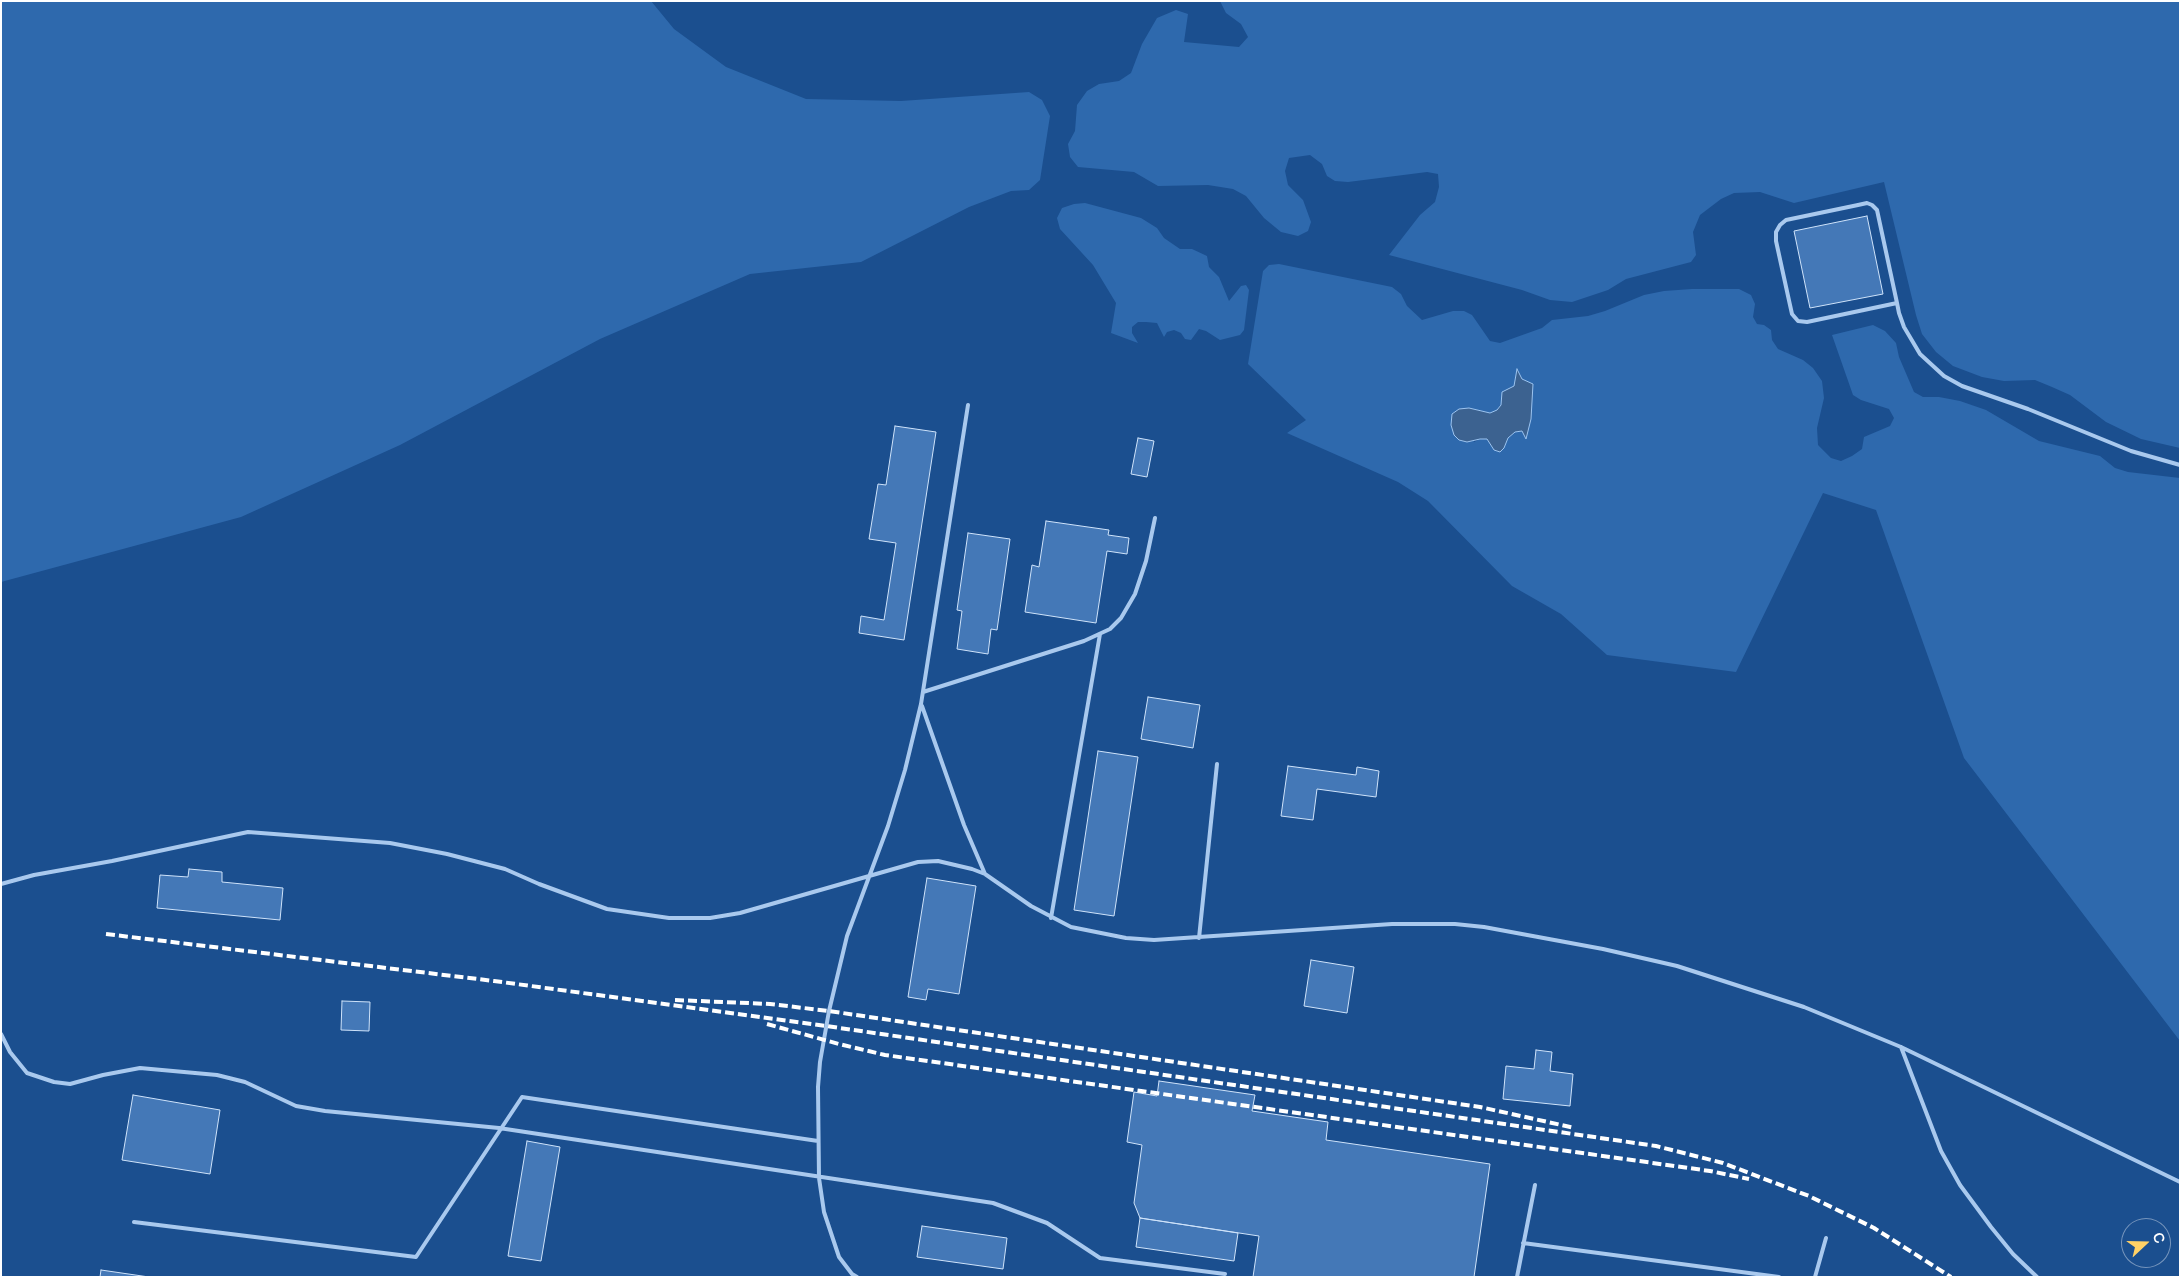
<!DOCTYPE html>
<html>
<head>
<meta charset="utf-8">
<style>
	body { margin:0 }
	#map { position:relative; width:2181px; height:1278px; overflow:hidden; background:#1b4f8f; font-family:Manrope,sans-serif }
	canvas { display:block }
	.frame { position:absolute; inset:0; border:2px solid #fff; pointer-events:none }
	.north { position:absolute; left:2121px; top:1218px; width:50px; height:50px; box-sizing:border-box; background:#1b4f8f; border:1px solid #7695bc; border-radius:50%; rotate:69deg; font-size:14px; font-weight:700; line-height:20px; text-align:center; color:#fff }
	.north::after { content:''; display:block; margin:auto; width:18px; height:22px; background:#ffd166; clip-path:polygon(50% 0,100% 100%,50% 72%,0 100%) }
</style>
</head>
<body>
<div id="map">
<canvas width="2181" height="1278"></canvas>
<div class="frame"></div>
<div class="north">С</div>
</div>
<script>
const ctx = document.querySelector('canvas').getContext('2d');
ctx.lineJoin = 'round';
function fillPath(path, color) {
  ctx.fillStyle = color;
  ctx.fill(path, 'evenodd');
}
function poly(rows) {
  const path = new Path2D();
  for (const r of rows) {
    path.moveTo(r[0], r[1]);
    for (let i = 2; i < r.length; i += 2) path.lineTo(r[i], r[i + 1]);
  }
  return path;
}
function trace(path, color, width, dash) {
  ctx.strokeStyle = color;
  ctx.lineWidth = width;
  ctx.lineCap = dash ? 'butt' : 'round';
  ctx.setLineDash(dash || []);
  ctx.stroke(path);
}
fillPath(poly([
	[1,1,651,1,674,29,726,67,806,99,901,101,1029,92,1042,100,1050,116,1040,180,1029,190,1011,191,969,207,861,262,750,274,600,339,400,445,241,517,1,582],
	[1220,1,2180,1,2180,448,2141,439,2106,422,2070,395,2052,387,2035,380,2004,381,1982,377,1953,366,1936,352,1922,334,1916,315,1884,182,1794,203,1760,192,1734,193,1721,199,1700,215,1693,232,1696,255,1691,262,1626,279,1608,290,1572,302,1550,300,1522,290,1389,255,1420,215,1435,202,1439,187,1438,174,1427,172,1348,182,1335,181,1327,176,1322,164,1310,155,1289,158,1285,171,1288,185,1303,200,1311,222,1308,231,1298,236,1281,232,1264,218,1246,196,1233,189,1208,185,1158,186,1134,172,1078,167,1070,157,1068,144,1075,131,1077,105,1087,91,1099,84,1119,81,1131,73,1142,44,1157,18,1176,10,1188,14,1184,42,1239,47,1248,37,1241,24,1226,13],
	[1085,203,1141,218,1157,228,1164,238,1180,249,1192,249,1207,256,1209,267,1219,277,1229,301,1241,286,1246,285,1249,290,1244,330,1240,335,1220,340,1206,331,1199,329,1191,340,1185,339,1181,333,1174,330,1167,332,1164,337,1157,323,1146,322,1138,322,1132,327,1132,333,1138,343,1111,333,1116,303,1093,265,1060,229,1057,218,1062,208,1074,204],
	[1279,264,1392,287,1401,294,1407,306,1422,320,1453,311,1464,311,1472,315,1490,341,1500,343,1542,328,1552,320,1588,316,1605,311,1644,295,1664,291,1692,289,1739,289,1751,295,1755,304,1753,317,1757,324,1764,325,1771,330,1772,340,1778,349,1803,360,1813,368,1822,381,1824,398,1817,428,1818,445,1831,458,1841,461,1852,456,1862,449,1864,437,1890,426,1894,418,1889,409,1861,400,1853,395,1832,335,1873,325,1885,331,1896,343,1899,357,1914,392,1923,397,1939,397,1960,401,1986,410,2039,441,2100,456,2115,468,2128,472,2180,478,2180,1041,1964,758,1876,510,1823,493,1736,672,1607,655,1561,614,1512,586,1428,501,1398,482,1287,433,1306,420,1248,364,1263,271,1269,265],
	[1518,370,1522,379,1527,382,1526,438,1522,430,1515,432,1508,438,1504,448,1494,450,1487,439,1480,439,1474,442,1469,408,1490,413,1497,410,1514,386]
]), '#2e69ad');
const water = poly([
	[1517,369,1522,379,1533,384,1531,419,1526,439,1522,431,1515,432,1508,438,1504,448,1500,452,1494,450,1487,439,1480,439,1467,442,1459,440,1454,435,1451,425,1452,414,1459,409,1469,408,1490,413,1497,410,1501,405,1502,392,1514,386,1517,369]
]);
fillPath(water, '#3c6290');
trace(water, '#9cc4f0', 1);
const building = poly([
	[1867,216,1883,294,1810,308,1794,231,1867,216],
	[895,426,936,432,904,640,859,633,861,616,884,620,896,543,869,539,878,484,886,485,895,426],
	[1138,438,1154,441,1147,477,1131,474,1138,438],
	[1046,521,1109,530,1108,535,1129,538,1127,554,1107,551,1096,623,1025,612,1032,565,1039,567,1046,521],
	[968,533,1010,539,997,630,991,629,988,654,957,649,962,611,957,610,968,533],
	[1148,697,1200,705,1193,748,1141,739,1148,697],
	[1098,751,1138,757,1114,916,1074,910,1098,751],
	[1288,766,1356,775,1357,767,1379,771,1376,797,1317,789,1313,820,1281,816,1288,766],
	[189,869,222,872,222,882,283,888,280,920,157,908,160,875,188,877,189,869],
	[927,878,976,886,959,994,928,989,926,1000,908,997,927,878],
	[1311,960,1354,967,1347,1013,1304,1006,1311,960],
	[342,1001,370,1002,369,1031,341,1030,342,1001],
	[1536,1050,1552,1052,1550,1071,1573,1074,1570,1106,1503,1099,1506,1066,1534,1069,1536,1050],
	[1159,1081,1255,1095,1252,1111,1328,1122,1326,1140,1490,1164,1474,1277,1253,1277,1259,1236,1140,1218,1134,1203,1142,1145,1127,1142,1134,1092,1157,1096,1159,1081],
	[133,1095,220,1110,210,1174,122,1160,133,1095],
	[527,1141,560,1147,541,1261,508,1256,527,1141],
	[1140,1218,1238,1233,1234,1261,1136,1247,1140,1218],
	[922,1226,1007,1238,1003,1269,917,1257,922,1226],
	[101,1270,149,1277,100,1277,101,1270]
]);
fillPath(building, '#4478b7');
trace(building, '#cfe3fa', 1);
trace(poly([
	[1897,303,1807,322,1798,321,1792,314,1790,305,1776,241,1776,232,1780,225,1786,220,1858,205,1867,203,1872,205,1877,210,1897,303,1899,313,1904,327,1920,354,1944,376,1962,386,2028,409,2131,451,2180,465],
	[923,692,1084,641,1110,629,1121,618,1135,594,1146,561,1155,518],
	[922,706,964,825,985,874],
	[1,884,34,875,112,861,248,832,390,843,447,854,505,869,539,884,607,909,669,918,710,918,740,913,918,862,938,861,972,869,985,874,1031,906,1071,927,1126,938,1154,940,1392,924,1455,924,1484,927,1603,949,1677,966,1804,1007,1901,1047,2180,1182],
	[1051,918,1100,634],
	[1199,938,1217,764],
	[1,1034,10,1052,27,1073,54,1082,70,1084,103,1075,140,1068,217,1075,245,1082,296,1106,325,1111,499,1128,993,1203,1047,1223,1100,1258,1225,1274],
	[1901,1047,1941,1151,1960,1185,1991,1227,2013,1254,2037,1277],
	[134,1222,416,1257,522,1097,818,1141],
	[1523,1243,1779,1277],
	[857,1277,852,1274,839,1257,824,1212,819,1178,818,1087,820,1062,829,1011,847,936,888,826,905,770,921,704,968,405],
	[1517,1277,1535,1185],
	[1815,1277,1826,1238]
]), '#a9c9ee', 4);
trace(poly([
	[106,934,494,981,826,1026,1656,1146,1723,1163,1809,1196,1874,1228,1951,1277],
	[675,1000,770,1004,829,1011,1480,1107,1575,1128],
	[767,1024,839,1044,885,1055,1710,1171,1749,1179]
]), '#fff', 4, [9, 4]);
</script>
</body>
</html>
